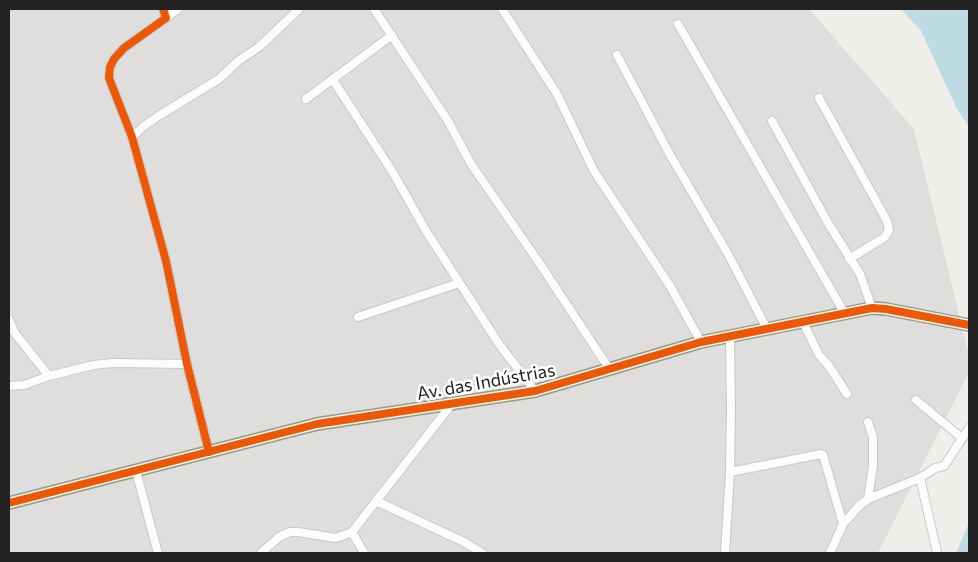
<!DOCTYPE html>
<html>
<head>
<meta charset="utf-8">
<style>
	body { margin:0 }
	#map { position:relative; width:978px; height:562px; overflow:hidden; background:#f0eeeb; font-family:Commissioner,sans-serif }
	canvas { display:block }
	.frame { position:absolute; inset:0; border:10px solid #222; pointer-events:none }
</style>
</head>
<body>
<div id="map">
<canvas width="978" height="562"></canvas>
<div class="frame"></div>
</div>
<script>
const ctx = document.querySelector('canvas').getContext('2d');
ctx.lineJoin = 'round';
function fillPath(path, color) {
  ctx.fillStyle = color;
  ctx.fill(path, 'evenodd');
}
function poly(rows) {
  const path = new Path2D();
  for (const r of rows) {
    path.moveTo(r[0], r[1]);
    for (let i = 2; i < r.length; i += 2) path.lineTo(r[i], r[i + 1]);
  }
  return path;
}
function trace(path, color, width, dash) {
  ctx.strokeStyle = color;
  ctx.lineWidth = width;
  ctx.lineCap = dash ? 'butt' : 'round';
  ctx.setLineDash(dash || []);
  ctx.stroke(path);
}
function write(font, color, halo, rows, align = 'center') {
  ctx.font = font + ' Commissioner,sans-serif';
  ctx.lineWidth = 5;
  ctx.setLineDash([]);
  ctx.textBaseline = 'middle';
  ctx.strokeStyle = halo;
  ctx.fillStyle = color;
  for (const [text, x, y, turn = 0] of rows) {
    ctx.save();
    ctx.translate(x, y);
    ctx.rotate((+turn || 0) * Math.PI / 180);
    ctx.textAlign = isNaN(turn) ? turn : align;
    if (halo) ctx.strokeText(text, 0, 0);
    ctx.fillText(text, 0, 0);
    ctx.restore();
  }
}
fillPath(poly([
	[9,9,809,9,914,129,969,356,969,372,878,553,9,553]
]), '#dfdedc');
fillPath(poly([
	[901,9,969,9,969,127,957,109,921,31],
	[969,523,969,553,956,553]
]), '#bfdbe3');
const street = poly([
	[163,9,166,18,124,48,114,59,110,67,109,78,132,137,166,261,187,364,209,452],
	[374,9,448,121,471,164,538,261,610,370],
	[502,9,557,94,594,171,670,286,701,342],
	[166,18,178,9],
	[678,24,845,314],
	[617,55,669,153,728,254,767,329],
	[333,80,392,171,426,231,499,344,535,391],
	[819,98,887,221,889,230,885,237,849,259],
	[306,99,392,35],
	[772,121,828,223,860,274,872,308],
	[132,137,144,126,160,115,219,79,238,61,259,47,299,9],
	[358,317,459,283],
	[9,319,14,332,49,376],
	[803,322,819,355,829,366,847,394],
	[9,386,24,385,49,376,93,365,113,363,187,364],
	[916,400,962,438],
	[868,422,873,437,873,466,868,499],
	[136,471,158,553],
	[730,472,821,454,823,455,843,524],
	[920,478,937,552],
	[376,501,464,542,482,553],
	[352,532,364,553],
	[261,553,279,537,290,532,298,532,336,538,352,532,451,405],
	[725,553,730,472,731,410,730,337],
	[830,553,843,524,860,505,868,499,920,478,935,468,944,466,969,428]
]);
const secondary = poly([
	[9,503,317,424,535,391,701,342,872,308,886,309,969,325]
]);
trace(street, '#c9c8c7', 10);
trace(secondary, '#999a82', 14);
trace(street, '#fdfcfc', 8);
trace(secondary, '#f4f4ed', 11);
trace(poly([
	[163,9,166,18,124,48,114,59,110,67,109,78,132,137,166,261,187,364,209,452],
	[9,503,317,424,535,391,701,342,872,308,886,309,969,325]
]), '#e8590c', 8);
write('18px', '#222', '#fff', [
	["Av. das Indústrias",486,382,-10]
]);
</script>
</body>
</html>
